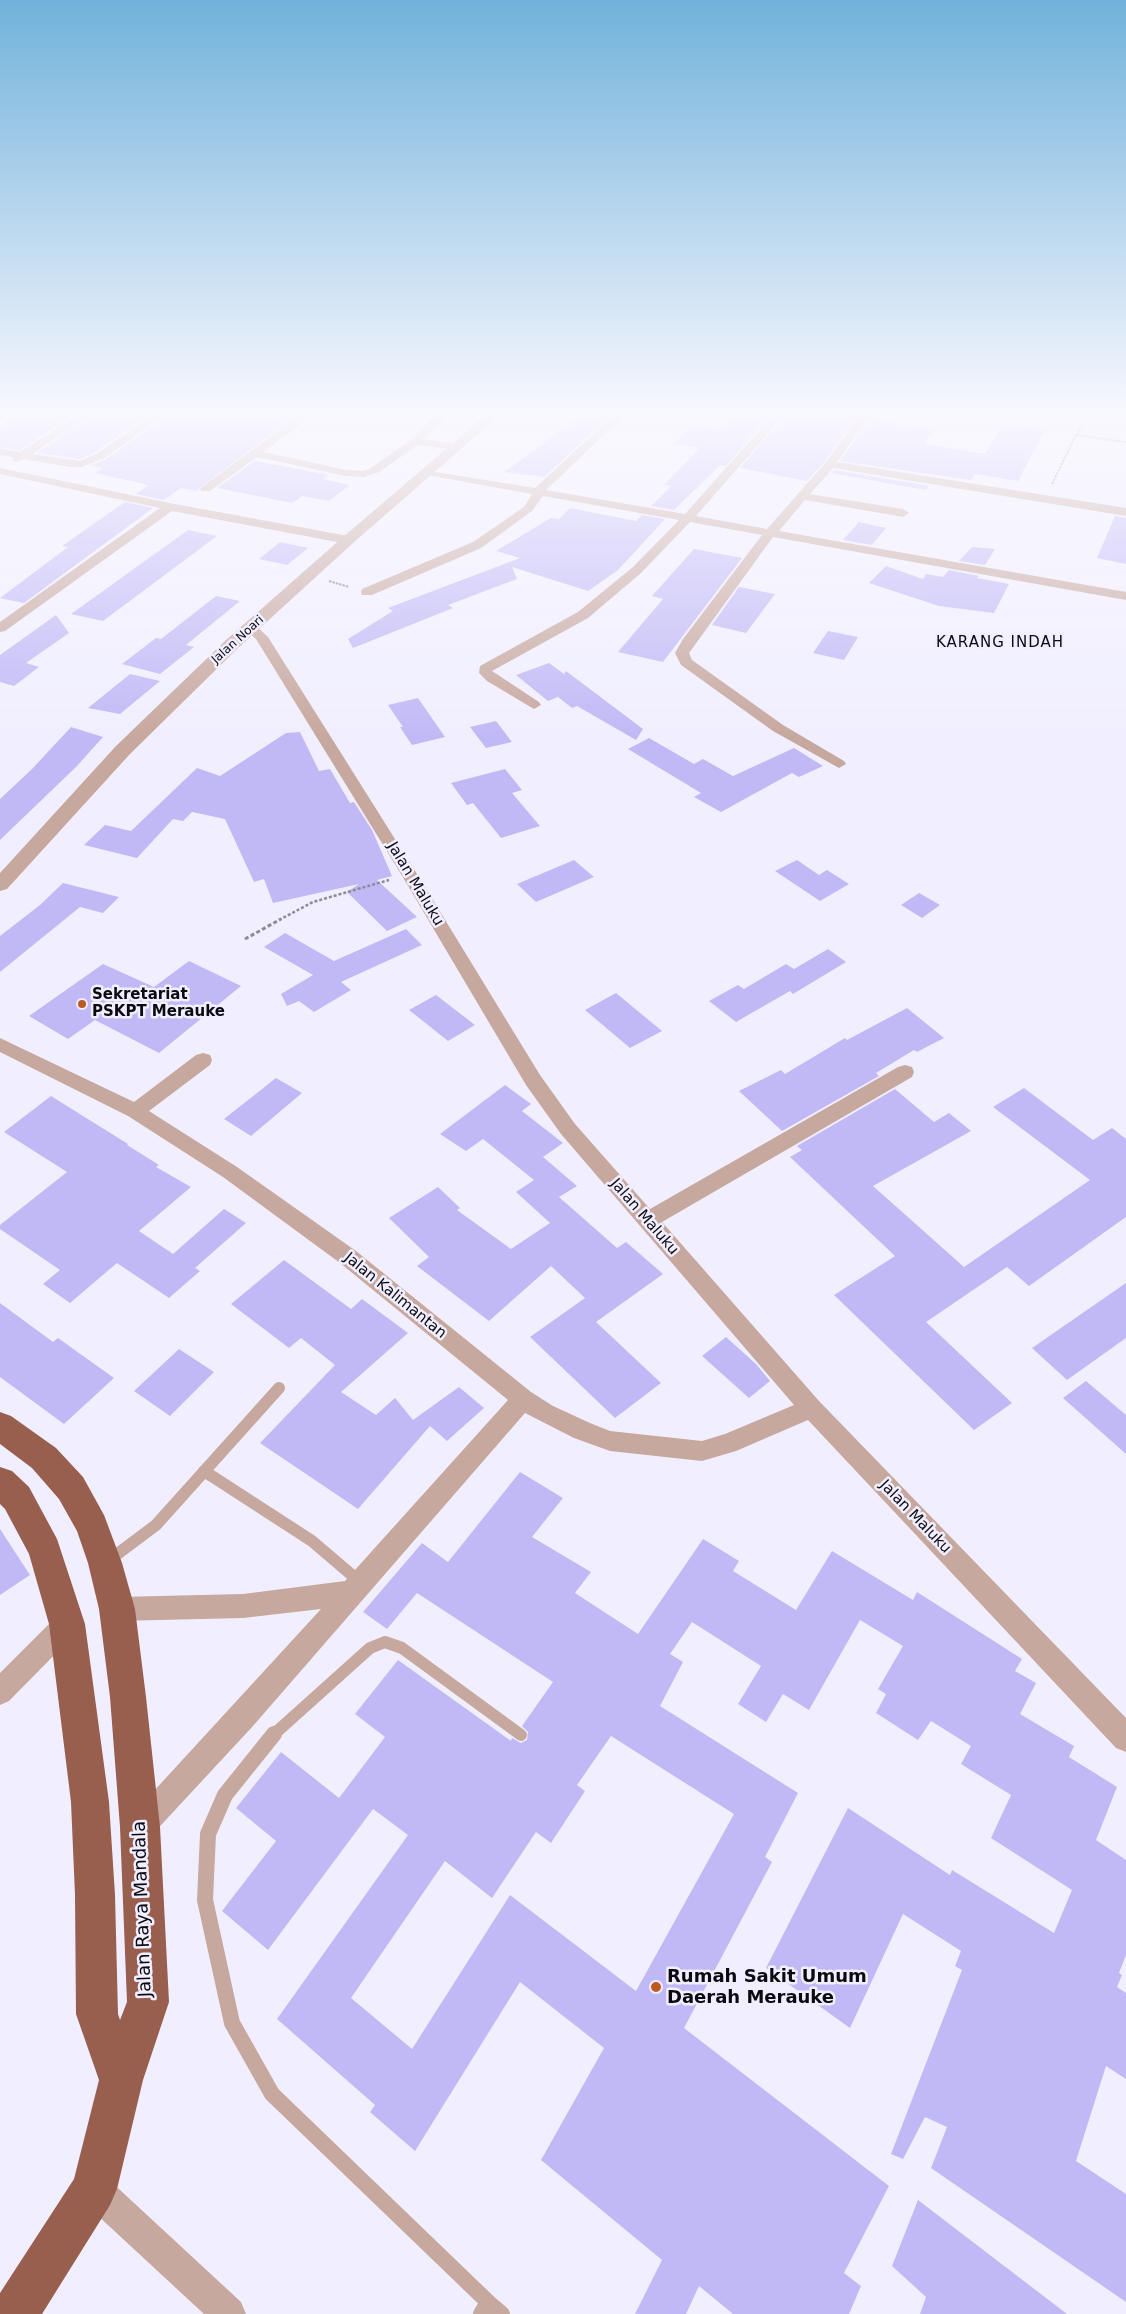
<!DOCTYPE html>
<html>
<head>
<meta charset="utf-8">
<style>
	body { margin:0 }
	canvas { display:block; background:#f1efff }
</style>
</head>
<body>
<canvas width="1126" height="2314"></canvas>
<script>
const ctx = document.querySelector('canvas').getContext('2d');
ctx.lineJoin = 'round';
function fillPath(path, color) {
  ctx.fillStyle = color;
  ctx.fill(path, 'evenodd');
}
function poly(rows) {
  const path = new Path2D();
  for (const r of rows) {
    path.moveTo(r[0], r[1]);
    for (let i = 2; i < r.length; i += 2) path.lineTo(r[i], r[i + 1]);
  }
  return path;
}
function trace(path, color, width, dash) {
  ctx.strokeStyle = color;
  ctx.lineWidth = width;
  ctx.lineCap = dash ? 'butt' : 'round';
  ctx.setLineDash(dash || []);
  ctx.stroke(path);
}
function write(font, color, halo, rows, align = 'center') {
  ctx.font = font + ' "DejaVu Sans",sans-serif';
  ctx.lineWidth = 5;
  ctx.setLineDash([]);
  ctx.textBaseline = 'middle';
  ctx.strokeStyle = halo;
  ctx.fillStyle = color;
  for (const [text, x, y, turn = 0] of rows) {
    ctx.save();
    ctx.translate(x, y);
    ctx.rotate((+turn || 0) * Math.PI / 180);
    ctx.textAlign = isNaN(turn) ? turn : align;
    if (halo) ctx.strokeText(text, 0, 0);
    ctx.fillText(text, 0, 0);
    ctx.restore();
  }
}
fillPath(poly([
	[21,414,75,414,20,450,0,447,0,426],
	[94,414,151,414,95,452,80,459,37,453],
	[169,414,298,414,196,491,181,488,164,500,136,494,149,485,95,473,103,468,90,466,105,460],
	[584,414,612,414,544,477,504,472],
	[734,414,771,414,726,466,720,465,674,510,651,506,671,486,664,485,700,448,674,444,692,425,719,430],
	[787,414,838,414,856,417,825,461,807,481,740,468],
	[870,419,934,430,924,444,985,454,1003,424,1045,430,1018,481,975,474,971,480,840,461],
	[255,461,329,475,323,479,350,485,329,501,302,496,292,503,217,488],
	[834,470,929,486,926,490,831,473],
	[125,502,153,508,24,603,0,598,68,547,62,546],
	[570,508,636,521,642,515,665,519,618,570,588,591,512,567,517,579,448,605,453,608,353,648,348,639,393,611,388,608,520,558,496,551,551,518,559,519],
	[1115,516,1126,518,1126,564,1097,558],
	[859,522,886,528,872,545,843,540],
	[188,530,217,536,103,621,71,614],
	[280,542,308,548,287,565,259,559],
	[972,547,995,549,985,565,959,561],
	[694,549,742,558,663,662,618,652,663,599,652,596],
	[886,566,923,579,926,574,943,577,949,570,979,576,977,578,1009,584,994,613,939,606,869,583],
	[739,587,775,594,746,633,712,625],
	[216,596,240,601,186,645,194,647,160,674,122,664,156,638,161,639],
	[56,615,69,633,26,663,39,667,14,686,0,682,0,655],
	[828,631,858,637,844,660,813,653],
	[549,663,564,674,566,671,643,729,636,740,577,706,572,708,558,697,548,701,516,675],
	[130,674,160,681,120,714,88,708],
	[418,698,445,737,412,745,400,727,403,727,388,705],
	[496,721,512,742,486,748,470,727],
	[71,727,103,737,76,767,0,840,0,799,32,769],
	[300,732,319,771,330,769,350,803,354,802,372,830,392,876,377,880,417,917,387,931,347,892,359,884,273,903,264,879,254,882,225,819,192,812,183,821,173,819,137,858,84,845,105,825,131,831,197,768,220,776,286,733],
	[649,738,694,764,703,759,733,776,794,748,823,766,799,777,792,773,721,812,694,797,701,793,628,749],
	[505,769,522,790,512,793,540,826,501,838,473,803,467,805,451,783],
	[574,860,594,877,536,902,517,884],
	[797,860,819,875,827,870,849,884,820,901,775,871],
	[63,883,119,897,103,913,80,907,0,972,0,936,40,905],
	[919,893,940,905,922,918,901,905],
	[406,929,422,945,341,982,351,990,314,1012,299,1001,287,1006,281,994,313,975,264,947,285,933,334,961],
	[828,949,846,962,793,994,790,991,736,1022,709,1001,738,985,744,989,786,964,794,969],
	[189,961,241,986,159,1053,95,1020,68,1039,29,1016,103,964,154,987],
	[616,993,662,1031,630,1048,585,1010],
	[436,995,475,1025,448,1041,409,1010],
	[907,1008,944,1038,917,1052,914,1050,876,1073,879,1076,782,1131,739,1091,781,1070,785,1074,845,1038,847,1040],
	[276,1078,302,1093,251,1136,224,1119],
	[505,1085,531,1104,522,1111,563,1143,543,1157,577,1186,559,1197,617,1248,626,1242,663,1274,596,1322,661,1383,615,1418,530,1337,585,1298,551,1266,489,1321,417,1266,429,1257,389,1218,438,1187,460,1208,457,1210,511,1249,550,1223,516,1192,534,1180,483,1139,466,1151,440,1134],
	[1024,1088,1093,1140,1112,1128,1126,1139,1126,1217,1029,1286,1007,1267,926,1322,1012,1403,974,1430,834,1295,895,1256,790,1157,802,1150,797,1146,895,1089,934,1122,949,1113,971,1131,873,1186,964,1267,1090,1180,993,1107],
	[51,1096,128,1144,127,1145,159,1165,156,1167,191,1187,139,1231,173,1254,224,1209,246,1223,195,1268,200,1271,169,1298,117,1263,70,1303,43,1284,60,1270,0,1229,0,1225,67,1172,4,1132],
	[284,1260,351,1309,362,1299,408,1333,341,1392,376,1415,395,1398,413,1420,459,1387,484,1408,447,1441,430,1426,358,1509,260,1443,335,1365,301,1338,289,1348,231,1304],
	[1126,1283,1126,1338,1067,1380,1032,1348],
	[0,1303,53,1342,58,1338,114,1378,64,1424,0,1377],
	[726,1337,756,1364,770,1381,749,1398,702,1356],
	[179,1349,214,1372,170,1416,134,1391],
	[1086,1381,1126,1415,1126,1454,1063,1398],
	[520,1472,563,1498,532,1537,591,1572,575,1593,638,1634,703,1539,739,1561,733,1571,796,1610,832,1551,913,1600,917,1592,1022,1659,1015,1671,1036,1683,1020,1714,1074,1746,1069,1757,1117,1787,1096,1840,1126,1860,1126,1955,1119,1973,1122,1975,1117,1987,1126,1993,1126,2079,1106,2066,1076,2161,1126,2194,1126,2302,931,2168,947,2127,925,2117,903,2159,891,2154,962,1970,955,1966,961,1951,903,1914,850,2028,766,1968,848,1808,950,1875,952,1870,1054,1933,1072,1890,991,1838,1011,1795,961,1764,971,1746,931,1721,918,1740,876,1713,886,1694,878,1689,903,1646,860,1620,809,1710,783,1694,766,1722,738,1704,761,1666,692,1622,670,1654,683,1662,660,1706,798,1793,765,1857,772,1862,684,2028,889,2186,844,2273,861,2286,849,2314,733,2314,699,2286,686,2314,635,2314,662,2260,541,2160,604,2048,520,1982,415,2151,370,2112,375,2105,277,2019,408,1835,373,1809,268,1950,222,1911,276,1841,236,1808,281,1752,339,1798,385,1737,355,1714,398,1660,511,1741,512,1738,521,1743,527,1740,528,1732,522,1726,553,1682,417,1593,387,1629,363,1612,422,1543,448,1562],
	[611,1736,734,1814,636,1991,510,1895,412,2049,351,1998,445,1861,492,1898,536,1832,551,1843,585,1791,577,1785],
	[0,1529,30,1575,0,1595],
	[918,2200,1067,2314,920,2314,926,2297,892,2266]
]), '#c1b9f6');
trace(poly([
	[1076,435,1126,442],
	[1052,484,1076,435,1090,414],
	[329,581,349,587]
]), '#8b8a95', 2, [2.5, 1]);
trace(poly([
	[279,920,313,902,389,880]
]), '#8b8a95', 2.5, [3, 2]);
trace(poly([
	[245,939,281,919]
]), '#8b8a95', 3, [4, 2.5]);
trace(poly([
	[204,1471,312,1541,360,1582],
	[108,1561,156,1525,279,1388],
	[272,1736,370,1648,385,1642,402,1648,521,1735]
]), '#c7a89f', 12);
trace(poly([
	[274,1734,225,1795,208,1834,205,1900,232,2023,272,2094,488,2302,481,2314],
	[488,2302,502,2314]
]), '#c7a89f', 16);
fillPath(poly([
	[0,414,7,414,0,418,0,414],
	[79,414,92,414,32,454,80,461,96,454,155,414,167,414,104,458,82,467,70,467,24,459,17,462,13,461,13,457,0,455,0,449,20,452,79,414],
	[301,414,313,414,264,452,346,470,363,471,371,468,412,439,437,414,448,414,424,439,457,444,462,447,457,450,418,445,379,472,364,477,346,476,257,457,210,491,202,491,200,489,202,487,301,414],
	[615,414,626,414,546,490,685,514,774,414,785,414,696,516,767,529,826,462,861,414,872,414,837,462,1126,508,1126,516,833,468,810,494,903,509,909,513,903,517,805,500,779,531,1126,592,1126,600,773,537,689,653,692,660,783,725,844,761,846,764,839,768,773,731,681,665,675,653,683,639,762,535,690,522,641,573,588,618,492,671,539,702,541,705,534,709,487,681,479,673,480,666,578,612,633,567,679,520,543,496,532,511,481,548,372,595,362,595,361,592,362,589,473,542,524,507,532,494,427,475,423,474,421,472,423,470,535,488,615,414],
	[0,468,170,503,348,536,354,540,348,544,172,511,5,631,0,632,0,622,160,508,0,474,0,468],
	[250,624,255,625,268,637,417,874,540,1075,575,1124,650,1209,898,1067,905,1065,912,1067,914,1072,912,1077,662,1222,819,1401,1126,1718,1126,1752,1116,1748,808,1420,736,1451,702,1461,610,1451,574,1438,525,1413,253,1726,150,1837,140,1841,130,1837,126,1827,130,1817,321,1609,243,1618,117,1621,108,1618,104,1609,108,1600,117,1597,243,1594,345,1581,508,1400,340,1263,223,1177,128,1116,0,1052,0,1038,134,1102,196,1055,203,1053,210,1055,212,1060,210,1065,149,1111,237,1167,356,1251,531,1392,553,1406,590,1423,610,1431,702,1441,725,1434,794,1405,561,1134,526,1085,401,874,256,639,243,628,250,624],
	[67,1611,76,1615,80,1624,76,1633,9,1701,0,1705,0,1673,58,1615,67,1611],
	[94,2172,106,2177,241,2302,246,2314,204,2314,82,2201,77,2189,82,2177,94,2172]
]), '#c7a89f');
fillPath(poly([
	[487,414,501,414,353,543,237,649,130,754,7,889,0,891,0,873,116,746,225,641,343,537,487,414]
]), '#c7a89f');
fillPath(poly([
	[0,1412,11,1416,56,1448,83,1477,104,1515,122,1563,135,1609,146,1697,160,1827,169,2002,143,2080,117,2189,110,2205,42,2314,0,2314,0,2293,74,2179,99,2080,76,2014,75,1895,71,1802,49,1624,29,1554,5,1509,0,1504,0,1467,12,1471,29,1487,57,1539,85,1624,109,1802,115,1895,118,2014,120,2020,127,2002,120,1827,110,1697,99,1609,88,1563,77,1531,59,1499,32,1468,0,1444,0,1412]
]), '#985e4e');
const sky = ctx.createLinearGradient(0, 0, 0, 738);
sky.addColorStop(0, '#71b2db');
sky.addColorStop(0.56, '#f9f8ff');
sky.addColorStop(1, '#f9f8ff00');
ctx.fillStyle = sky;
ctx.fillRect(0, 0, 1126, 738);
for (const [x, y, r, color] of [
	[82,1004,5,"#bd5a20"],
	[656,1987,6,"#bd5a20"]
]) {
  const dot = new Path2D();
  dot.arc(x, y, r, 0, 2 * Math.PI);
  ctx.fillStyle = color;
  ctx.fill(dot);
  trace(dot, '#f1efff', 2);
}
write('12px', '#0b0a10', '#f1efff', [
	["Jalan Noari",238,640,-42]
]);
ctx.letterSpacing = '1px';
write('15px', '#0b0a10', '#f1efff', [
	["KARANG INDAH",1000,643]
]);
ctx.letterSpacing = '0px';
write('15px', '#0b0a10', '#f1efff', [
	["Jalan Maluku",415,884,59],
	["Jalan Maluku",644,1217,49],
	["Jalan Kalimantan",395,1296,39],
	["Jalan Maluku",915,1517,46]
]);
write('bold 15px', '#0b0a10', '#f1efff', [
	["Sekretariat",92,995],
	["PSKPT Merauke",92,1012]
], 'left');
write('18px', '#0b0a10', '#f1efff', [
	["Jalan Raya Mandala",143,1909,-92]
]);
write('bold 18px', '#0b0a10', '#f1efff', [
	["Rumah Sakit Umum",667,1977],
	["Daerah Merauke",667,1998]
], 'left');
</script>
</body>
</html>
